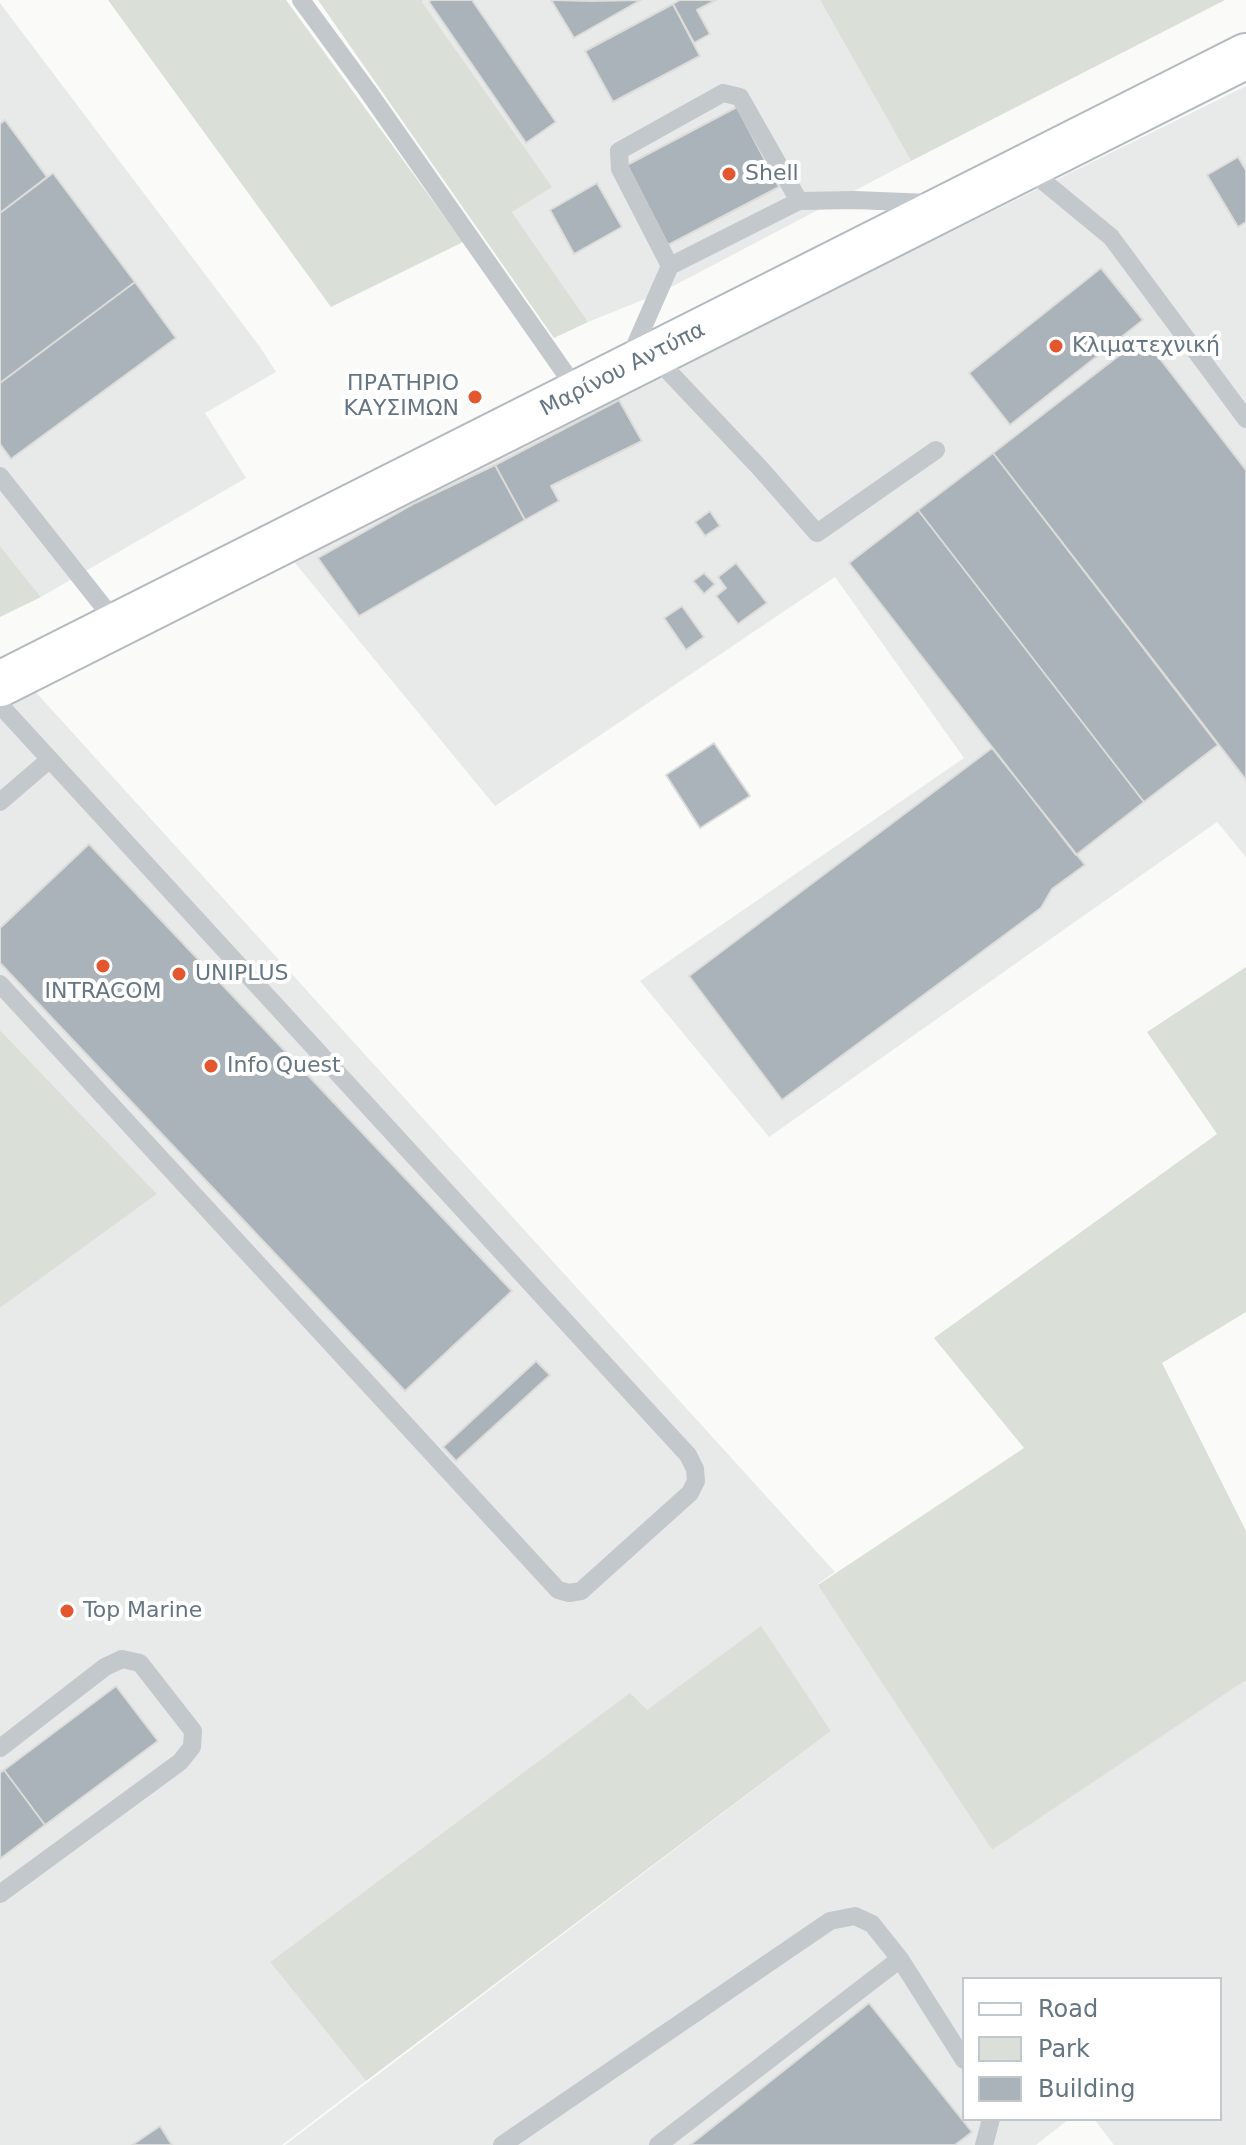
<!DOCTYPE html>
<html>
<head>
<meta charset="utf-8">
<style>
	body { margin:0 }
	#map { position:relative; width:1246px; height:2145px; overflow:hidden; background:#fafaf8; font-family:"DejaVu Sans",sans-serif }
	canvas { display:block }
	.legend { position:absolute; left:962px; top:1977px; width:260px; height:144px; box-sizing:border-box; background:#fff; border:2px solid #c1c8cd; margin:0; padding:10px 14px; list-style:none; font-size:24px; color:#657683 }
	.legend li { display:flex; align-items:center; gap:16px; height:40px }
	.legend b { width:40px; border:2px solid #c1c8cd }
</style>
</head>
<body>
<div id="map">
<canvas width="1246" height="2145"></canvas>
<ul class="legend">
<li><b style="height:10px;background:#fff"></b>Road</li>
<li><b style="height:22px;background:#dadfd7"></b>Park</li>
<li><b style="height:22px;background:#aab3b9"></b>Building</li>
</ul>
</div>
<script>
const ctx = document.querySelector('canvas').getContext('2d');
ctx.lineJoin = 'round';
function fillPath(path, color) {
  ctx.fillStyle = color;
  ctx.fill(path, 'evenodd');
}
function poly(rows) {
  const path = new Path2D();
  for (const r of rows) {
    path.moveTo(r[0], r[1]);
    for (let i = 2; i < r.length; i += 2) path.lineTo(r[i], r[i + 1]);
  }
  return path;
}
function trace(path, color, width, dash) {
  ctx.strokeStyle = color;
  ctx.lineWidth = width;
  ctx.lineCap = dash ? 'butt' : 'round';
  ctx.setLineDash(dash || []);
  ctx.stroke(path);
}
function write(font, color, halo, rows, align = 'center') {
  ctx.font = font + ' "DejaVu Sans",sans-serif';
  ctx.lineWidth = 8;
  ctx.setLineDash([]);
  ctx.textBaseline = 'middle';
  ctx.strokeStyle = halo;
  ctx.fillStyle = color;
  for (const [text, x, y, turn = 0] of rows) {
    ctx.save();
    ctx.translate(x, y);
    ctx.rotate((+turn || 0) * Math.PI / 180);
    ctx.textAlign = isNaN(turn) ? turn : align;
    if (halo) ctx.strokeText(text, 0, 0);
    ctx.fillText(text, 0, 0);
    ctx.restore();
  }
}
fillPath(poly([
	[424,0,820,0,911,161,660,293,588,322,512,212,551,187,422,2],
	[0,3,260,347,276,372,205,413,246,478,41,597,0,546],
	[1246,86,1246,857,1217,822,769,1137,640,981,964,758,835,577,495,806,291,558],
	[32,688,835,1572,818,1584,992,1850,1246,1680,1246,2145,1114,2145,1094,2119,1220,2119,1220,1979,964,1979,964,2119,1069,2119,1036,2145,285,2145,831,1731,761,1627,647,1711,630,1694,270,1962,366,2081,282,2145,0,2145,0,1308,157,1194,0,1030,0,705]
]), '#e8e9e9');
fillPath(poly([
	[108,0,286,0,463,242,331,307],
	[318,0,424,0,422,2,552,187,512,212,588,322,554,338],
	[820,0,1225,0,911,161],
	[0,546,41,597,0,617],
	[1246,967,1246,1312,1162,1363,1246,1531,1246,1680,992,1850,818,1585,1024,1448,934,1338,1217,1134,1147,1032],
	[0,1030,157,1194,0,1308],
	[761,1626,831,1731,366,2081,270,1962,630,1693,647,1710]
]), '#dadfd7');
const building = poly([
	[431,0,472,0,556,122,526,143,429,2,431,0],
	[551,0,592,1,641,0,574,38,551,0],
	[680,0,716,0,697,10,710,34,694,43,673,4,680,0],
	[673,4,700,56,613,102,585,51,673,4],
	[737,107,779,187,668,245,627,165,737,107],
	[5,120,47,177,0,213,0,124,5,120],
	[1238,157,1246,170,1246,222,1238,227,1207,175,1238,157],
	[53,173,135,282,0,383,0,213,53,173],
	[597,183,622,227,574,254,550,210,597,183],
	[1101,268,1143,320,1010,425,969,373,1101,268],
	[135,282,176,338,11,459,0,444,0,383,135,282],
	[1143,337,1246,470,1246,780,993,453,1143,337],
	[619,400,642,441,551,486,559,501,525,520,495,465,619,400],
	[993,453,1218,745,1144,802,918,510,993,453],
	[495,465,525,520,359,616,318,558,415,503,495,465],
	[918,510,1144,802,1076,855,849,563,918,510],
	[710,511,720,526,705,536,695,522,710,511],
	[736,563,767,603,738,624,716,596,726,588,718,577,736,563],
	[704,573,715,584,704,594,693,581,704,573],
	[682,606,704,637,686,650,664,618,682,606],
	[714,743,750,796,700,828,666,775,714,743],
	[992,748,1085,865,1052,889,1041,908,782,1100,689,976,992,748],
	[89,844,512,1291,405,1391,0,963,0,928,89,844],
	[536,1361,550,1375,456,1461,443,1447,536,1361],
	[116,1686,158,1741,45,1825,4,1770,116,1686],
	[4,1770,45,1825,0,1859,0,1773,4,1770],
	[869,2003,972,2132,955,2145,690,2145,869,2003],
	[160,2126,172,2145,132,2145,160,2126]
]);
fillPath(building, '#aab3b9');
trace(building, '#dcdcda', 2);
const secondary = poly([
	[0,684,1246,56]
]);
trace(secondary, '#b3babf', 48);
trace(poly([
	[301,0,367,90,579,393],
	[1026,167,1111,237,1246,419],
	[670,266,620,169,619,151,723,93,740,97,799,201],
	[653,355,759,467,817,533,936,450],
	[630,357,670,266,799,201,855,200,929,203],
	[0,476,118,625],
	[0,705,688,1455,695,1469,696,1481,690,1493,581,1591,569,1593,558,1590,0,984],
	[0,802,49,760],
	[0,1748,105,1667,122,1659,140,1663,193,1731,192,1747,180,1762,0,1894],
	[502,2145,830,1921,855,1916,872,1924,900,1959],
	[658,2145,900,1959,964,2060],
	[984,2145,991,2119]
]), '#c3c8cc', 18);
trace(secondary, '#fff', 44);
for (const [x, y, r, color] of [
	[729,174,8,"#e4572e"],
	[1056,346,8,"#e4572e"],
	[475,397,8,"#e4572e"],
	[103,966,8,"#e4572e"],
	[179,974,8,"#e4572e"],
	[211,1066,8,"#e4572e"],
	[67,1611,8,"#e4572e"]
]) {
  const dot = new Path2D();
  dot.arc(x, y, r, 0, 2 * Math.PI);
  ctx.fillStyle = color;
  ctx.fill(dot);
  trace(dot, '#fff', 3);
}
write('22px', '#657683', '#fff', [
	["Shell",745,174],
	["Κλιματεχνική",1072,346],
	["ΠΡΑΤΗΡΙΟ",459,384,"right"],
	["ΚΑΥΣΙΜΩΝ",459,409,"right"],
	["UNIPLUS",195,974],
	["INTRACOM",103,992,"center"],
	["Info Quest",227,1066],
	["Top Marine",83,1611]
], 'left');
write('22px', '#657683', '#fff', [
	["Μαρίνου Αντύπα",623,370,-27]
]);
</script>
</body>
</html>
